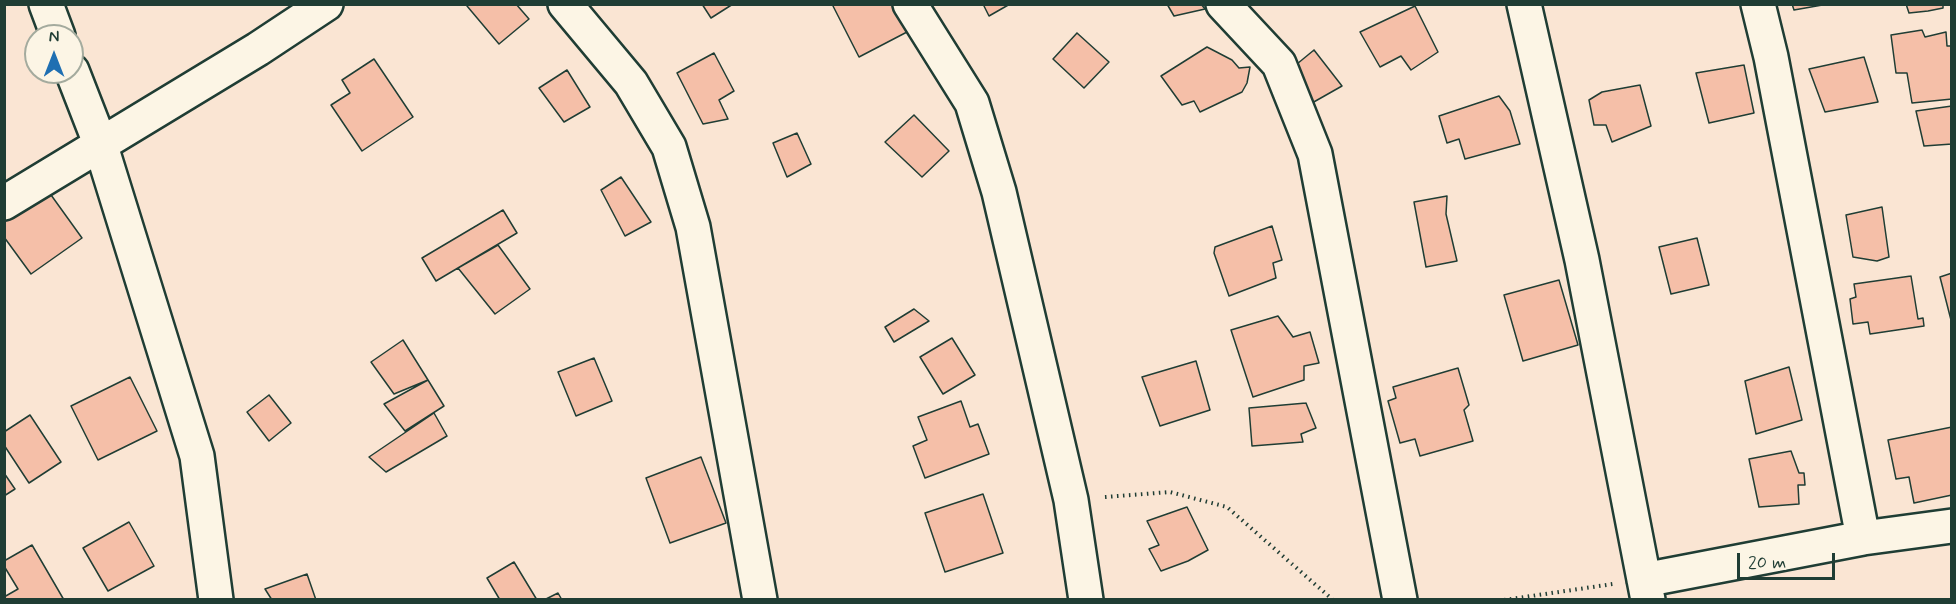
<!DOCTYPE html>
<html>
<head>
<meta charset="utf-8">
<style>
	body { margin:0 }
	#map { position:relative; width:1956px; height:604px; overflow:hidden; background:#fae5d3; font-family:Mynerve,sans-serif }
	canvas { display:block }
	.frame { position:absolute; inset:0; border:6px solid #1f3d34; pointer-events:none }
	.north { position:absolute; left:24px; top:24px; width:60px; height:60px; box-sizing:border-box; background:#fcf5e5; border:2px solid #a4ab9e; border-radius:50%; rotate:0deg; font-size:16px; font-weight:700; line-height:24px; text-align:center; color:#1f3d34 }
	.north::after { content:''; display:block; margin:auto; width:21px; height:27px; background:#1f6fb2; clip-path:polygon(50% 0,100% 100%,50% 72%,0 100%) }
	.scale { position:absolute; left:1737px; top:553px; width:98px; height:27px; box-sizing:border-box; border:3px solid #1f3d34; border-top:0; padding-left:8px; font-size:18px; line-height:21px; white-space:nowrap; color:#1f3d34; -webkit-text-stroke:4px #fcf5e5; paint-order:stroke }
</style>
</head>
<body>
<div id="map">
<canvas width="1956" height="604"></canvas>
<div class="frame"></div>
<div class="north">N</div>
<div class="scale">20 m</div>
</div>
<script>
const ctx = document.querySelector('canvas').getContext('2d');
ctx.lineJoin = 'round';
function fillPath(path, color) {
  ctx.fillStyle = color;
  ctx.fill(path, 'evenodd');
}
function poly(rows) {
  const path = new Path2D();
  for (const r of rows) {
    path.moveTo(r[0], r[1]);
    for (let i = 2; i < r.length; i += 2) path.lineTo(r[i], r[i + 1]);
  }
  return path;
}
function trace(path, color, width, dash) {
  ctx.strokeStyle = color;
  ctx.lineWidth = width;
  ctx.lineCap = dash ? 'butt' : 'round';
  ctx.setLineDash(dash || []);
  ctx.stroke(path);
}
const building = poly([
	[468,4,516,4,529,19,499,44,467,6,468,4],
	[702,4,733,4,711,18,702,4],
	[832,4,893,4,907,32,859,57,832,4],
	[983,4,1010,4,989,16,983,4],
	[1167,4,1201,4,1205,9,1174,16,1167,4],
	[1792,4,1828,4,1794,10,1792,4],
	[1906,4,1943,4,1943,8,1928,11,1909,13,1906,4],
	[1415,6,1438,52,1411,70,1401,56,1380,67,1360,32,1415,6],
	[1922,30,1925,37,1946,32,1947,46,1952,46,1952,99,1912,103,1907,73,1896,73,1891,35,1922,30],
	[1077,33,1109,62,1084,88,1053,59,1077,33],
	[1207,47,1232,60,1239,68,1250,67,1247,83,1242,92,1200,112,1194,101,1182,105,1161,76,1207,47],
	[1314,50,1342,86,1312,103,1286,73,1314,50],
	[714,53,734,91,719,100,728,119,703,124,677,73,714,53],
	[1864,57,1878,102,1825,112,1809,69,1864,57],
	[374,59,413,117,362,151,331,105,350,93,342,80,374,59],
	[1744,65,1754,113,1709,123,1696,73,1744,65],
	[567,70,590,107,564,122,539,88,567,70],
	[1640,85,1651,126,1612,142,1606,125,1594,125,1589,100,1602,92,1640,85],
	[1499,96,1510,111,1520,144,1465,159,1459,139,1447,143,1439,116,1499,96],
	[1952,106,1952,144,1924,146,1916,111,1952,106],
	[914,115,949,151,922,177,885,142,914,115],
	[797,133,811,164,787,177,773,143,797,133],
	[621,177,651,222,625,236,601,190,621,177],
	[46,188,82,238,31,274,4,237,4,218,46,188],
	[1447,196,1446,214,1457,261,1426,267,1414,202,1447,196],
	[1882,207,1889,257,1877,261,1853,257,1846,215,1882,207],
	[503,210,517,233,436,281,422,258,503,210],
	[1272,226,1282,260,1273,263,1276,278,1229,296,1214,253,1215,247,1272,226],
	[1697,238,1709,285,1671,294,1659,247,1697,238],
	[498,245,530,289,495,314,458,268,498,245],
	[1952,273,1952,324,1940,277,1952,273],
	[1911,276,1918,319,1923,318,1924,326,1870,334,1868,322,1853,324,1850,299,1856,297,1854,284,1911,276],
	[1559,280,1578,345,1523,361,1504,295,1559,280],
	[914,309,929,321,894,342,885,327,914,309],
	[1278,316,1293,337,1310,332,1319,363,1304,366,1304,380,1253,397,1231,330,1278,316],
	[952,338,975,375,943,394,920,357,952,338],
	[403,340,428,380,394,394,371,362,403,340],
	[594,358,612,401,576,416,558,372,594,358],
	[1196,361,1210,410,1160,426,1142,377,1196,361],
	[1789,367,1802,420,1756,434,1745,381,1789,367],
	[1458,368,1469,405,1464,410,1473,441,1420,456,1415,439,1400,443,1388,401,1396,398,1393,387,1458,368],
	[130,377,157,431,98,460,71,406,130,377],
	[428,380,444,406,405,431,384,404,428,380],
	[269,395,291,423,269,441,247,412,269,395],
	[961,401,970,427,978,424,989,454,925,478,913,446,927,440,918,417,961,401],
	[1306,403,1316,428,1301,434,1303,442,1252,446,1249,408,1306,403],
	[434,413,447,436,386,472,369,457,434,413],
	[30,415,61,462,29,483,4,445,4,432,30,415],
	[1952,427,1952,495,1914,503,1909,477,1896,479,1888,440,1952,427],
	[1791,451,1799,473,1804,473,1805,485,1798,485,1799,504,1759,507,1749,459,1791,451],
	[701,457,726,523,670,543,646,478,701,457],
	[4,473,15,489,4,496,4,473],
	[983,494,1003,553,945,572,925,513,983,494],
	[1187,507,1208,550,1188,561,1161,571,1149,549,1159,545,1147,521,1187,507],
	[129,522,154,566,108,591,83,548,129,522],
	[32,545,64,600,4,600,4,597,18,589,4,566,4,561,32,545],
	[514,562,537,600,500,600,487,578,514,562],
	[307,574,316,600,272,600,265,589,307,574],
	[558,593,562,600,544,600,558,593]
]);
fillPath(building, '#f5bfa8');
trace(building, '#1f3d34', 1.5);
const street = poly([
	[46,4,58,36],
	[565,4,631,83,669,147,693,227,760,600],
	[910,4,972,103,999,192,1071,500,1086,600],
	[1223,4,1279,64,1315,154,1400,600],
	[1524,4,1582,260,1648,600],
	[1758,4,1771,57,1863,538],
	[72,71,100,143,197,456,216,600],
	[4,203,258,49,326,4],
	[1644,580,1863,538,1952,526]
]);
trace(street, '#1f3d34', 38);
trace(poly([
	[1105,497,1170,492,1227,507,1333,600],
	[1504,600,1613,584]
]), '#1f3d34', 4, [1.5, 4.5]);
trace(street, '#fcf5e5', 33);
</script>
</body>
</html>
